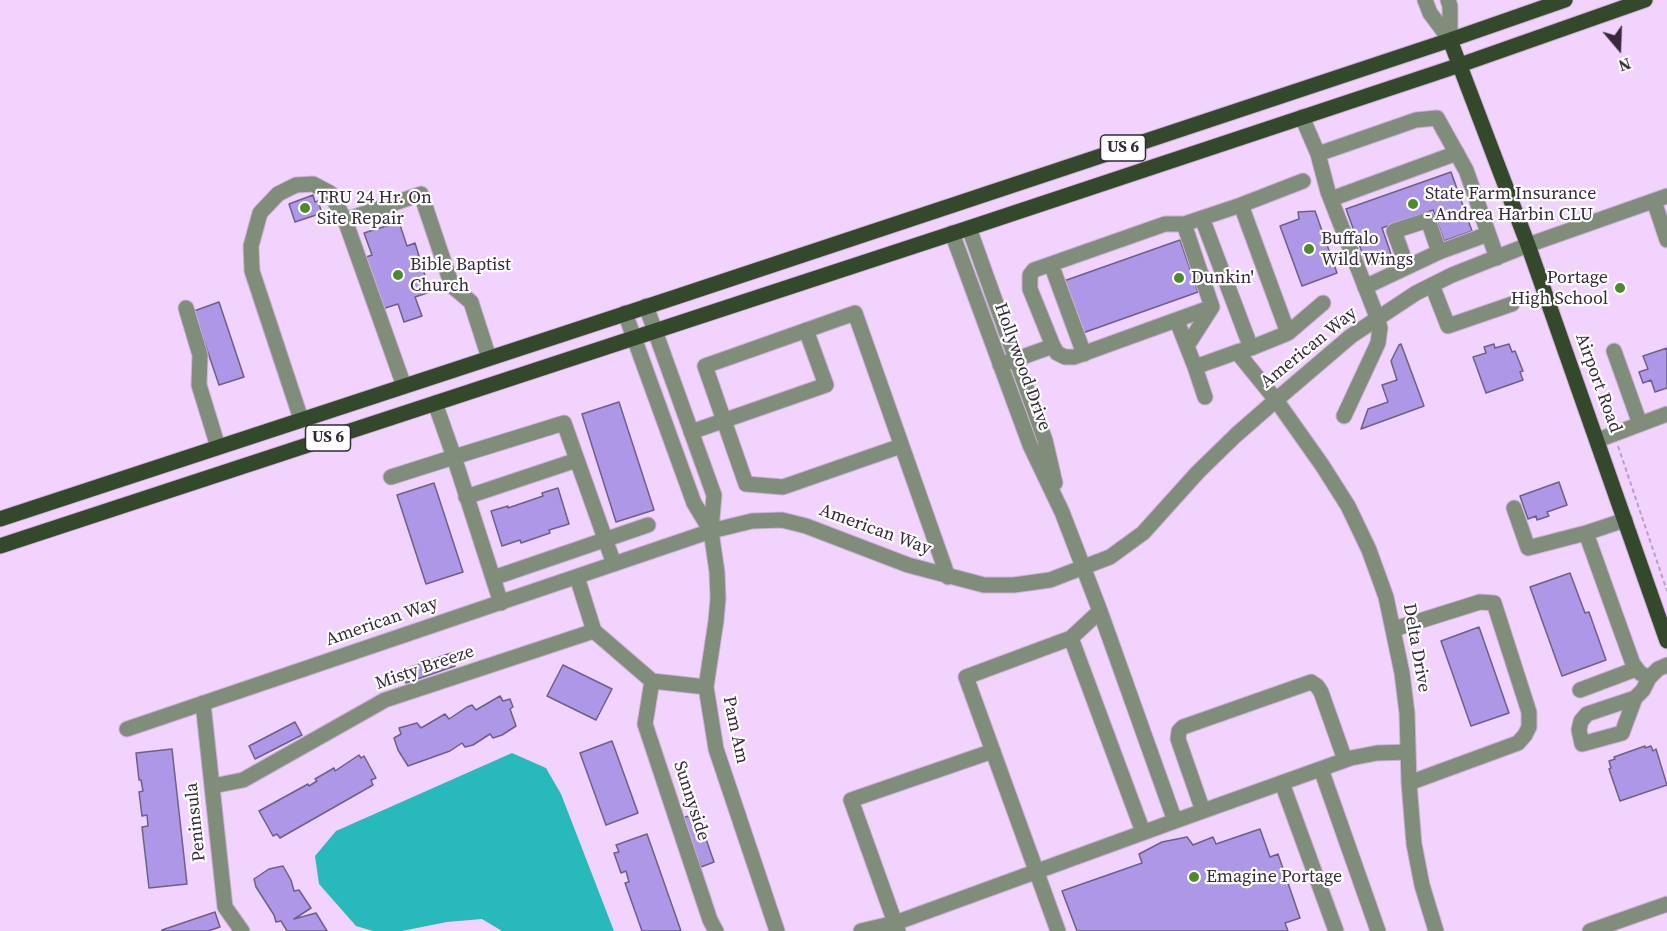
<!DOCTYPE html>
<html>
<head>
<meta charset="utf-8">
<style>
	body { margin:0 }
	#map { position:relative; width:1667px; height:931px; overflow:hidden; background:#f2d3fe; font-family:"Source Serif 4",serif }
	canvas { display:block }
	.north { position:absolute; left:1589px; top:18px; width:60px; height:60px; -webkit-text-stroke:4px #fff; paint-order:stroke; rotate:161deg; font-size:16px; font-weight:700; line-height:24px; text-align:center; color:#35293a }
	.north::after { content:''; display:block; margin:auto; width:21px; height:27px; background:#35293a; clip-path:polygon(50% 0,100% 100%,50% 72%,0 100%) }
</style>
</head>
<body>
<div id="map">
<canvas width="1667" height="931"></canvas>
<div class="north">N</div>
</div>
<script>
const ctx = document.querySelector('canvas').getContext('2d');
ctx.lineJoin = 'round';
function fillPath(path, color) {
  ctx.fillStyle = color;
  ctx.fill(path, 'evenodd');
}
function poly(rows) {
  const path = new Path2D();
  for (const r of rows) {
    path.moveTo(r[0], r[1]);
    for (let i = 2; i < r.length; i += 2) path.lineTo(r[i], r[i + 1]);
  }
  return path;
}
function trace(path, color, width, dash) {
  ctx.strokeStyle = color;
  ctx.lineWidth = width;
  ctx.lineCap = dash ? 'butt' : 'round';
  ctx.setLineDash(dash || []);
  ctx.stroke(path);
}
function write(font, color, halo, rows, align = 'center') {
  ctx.font = font + ' "Source Serif 4",serif';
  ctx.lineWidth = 4.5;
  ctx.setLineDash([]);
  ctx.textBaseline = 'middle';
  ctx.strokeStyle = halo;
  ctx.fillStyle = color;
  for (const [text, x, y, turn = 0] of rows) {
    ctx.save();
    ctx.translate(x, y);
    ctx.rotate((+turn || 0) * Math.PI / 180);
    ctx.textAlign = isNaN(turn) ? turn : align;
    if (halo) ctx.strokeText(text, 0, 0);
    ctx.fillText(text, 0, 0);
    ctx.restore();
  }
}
fillPath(poly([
	[512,753,546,768,561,794,614,931,502,931,482,919,447,922,402,931,373,931,356,926,319,884,315,856,336,831]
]), '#27b9bc');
const building = poly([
	[1451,172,1472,231,1444,241,1433,210,1382,228,1392,257,1367,266,1346,209,1451,172],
	[313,195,315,202,318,201,322,213,295,222,289,204,313,195],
	[1315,211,1337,273,1302,286,1280,226,1299,219,1298,212,1315,211],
	[399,222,407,246,415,243,430,292,415,297,422,316,404,322,398,304,382,309,366,257,372,255,364,233,399,222],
	[1180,240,1198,292,1080,334,1061,282,1180,240],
	[219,302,244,377,219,385,194,311,219,302],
	[1401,344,1424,406,1361,429,1368,409,1388,402,1382,385,1397,380,1391,361,1399,345,1401,344],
	[1494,344,1495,348,1509,344,1512,352,1515,351,1523,371,1520,372,1523,380,1486,393,1473,357,1486,353,1484,347,1494,344],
	[1667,348,1667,388,1655,392,1651,380,1643,383,1639,372,1648,369,1643,356,1667,348],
	[619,402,654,510,616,522,582,414,619,402],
	[1559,482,1567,505,1547,512,1549,516,1537,520,1536,516,1528,519,1520,496,1559,482],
	[434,483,463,572,426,584,397,495,434,483],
	[558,488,569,524,549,530,550,533,521,543,520,540,502,546,491,511,508,506,508,508,543,496,542,493,558,488],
	[1570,573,1585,613,1589,612,1606,660,1562,676,1530,587,1570,573],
	[1479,627,1509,713,1471,726,1441,641,1479,627],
	[451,653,455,666,406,683,402,670,451,653],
	[563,665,612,689,596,720,547,696,563,665],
	[500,696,503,701,510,699,513,707,510,709,516,726,502,735,493,738,490,734,473,745,465,747,462,743,450,751,408,766,398,750,394,738,401,734,399,728,417,723,421,728,445,714,449,719,467,707,472,705,476,710,500,696],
	[295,722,302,735,255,759,249,746,295,722],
	[612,741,638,813,606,825,580,753,612,741],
	[1645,746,1645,748,1651,746,1653,751,1656,749,1667,785,1620,801,1609,769,1611,768,1609,761,1615,759,1614,757,1645,746],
	[172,749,187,884,149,888,142,827,148,826,147,815,142,816,139,792,143,791,141,780,139,780,136,753,172,749],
	[359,755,361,758,364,756,376,778,371,780,373,785,280,838,277,834,273,836,259,811,308,784,309,786,317,781,315,779,334,768,335,771,359,755],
	[697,813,714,862,701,867,683,818,697,813],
	[1260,829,1270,857,1278,854,1300,918,1285,923,1288,931,1077,931,1062,891,1142,863,1139,854,1162,842,1187,837,1193,845,1213,837,1216,844,1260,829],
	[647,834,681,931,642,931,625,883,629,882,626,871,621,873,614,853,619,852,616,845,647,834],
	[283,866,291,880,294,891,299,890,311,908,294,919,316,913,327,931,287,931,281,921,276,922,274,915,256,887,254,879,269,869,283,866],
	[215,912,220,927,208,931,162,931,162,930,215,912]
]);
fillPath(building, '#ae97e6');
trace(building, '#6c608a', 1.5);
const minor = poly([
	[1425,0,1430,13,1450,40],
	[1448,0,1450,6,1450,40],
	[1302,117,1318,154,1328,192,1377,317,1380,328,1378,343,1344,416],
	[1318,154,1416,120,1437,118,1466,170,1497,258],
	[1331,199,1457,153],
	[1654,201,1667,240],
	[1241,205,1303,181],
	[1184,224,1212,307],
	[969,228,1045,440,1055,483],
	[1051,264,1084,354],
	[1407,267,1394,231,1428,220,1439,252],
	[1432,285,1448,326,1512,304],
	[1365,287,1439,252,1488,234],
	[646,306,714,495,711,531,717,572,718,598,716,621,706,687,716,749,777,931],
	[186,308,200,355,199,385,218,447],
	[625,313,694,503,711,531],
	[1177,321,1195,367,1237,352,1276,400,1322,465,1348,506,1369,550,1386,597,1402,673,1407,713,1409,783,1414,844,1422,885,1436,931],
	[1288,333,1323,303],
	[1053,346,1057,353,1065,357,1074,357,1212,307],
	[1187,346,1212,307],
	[1614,351,1640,424],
	[1237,352,1251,348,1202,218,1241,205,1288,333,1251,348],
	[1000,365,1053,346,1030,289,1030,275,1034,270,1165,224,1184,224,1202,218],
	[1195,367,1205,397],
	[404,386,345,220,421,194,452,286,471,302,489,358],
	[301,419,252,271,251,246,260,213,278,194,296,185,313,184,330,193,345,220],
	[691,432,826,385,806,330],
	[1598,440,1667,414],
	[901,446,783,487,746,484,705,366,855,313,948,577],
	[391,477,454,457,435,403],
	[466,497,577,460],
	[1514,508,1528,548,1586,533,1625,520],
	[1586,533,1633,664,1640,673,1649,678],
	[577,577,594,631,652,681,706,687],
	[493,578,648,525],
	[501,603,454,457,564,423,614,564],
	[1394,629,1480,602,1494,603,1529,712,1529,727,1525,735,1518,743,1409,783],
	[1071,638,1100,611],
	[652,681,645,724,710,920,716,931],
	[1580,690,1636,669],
	[1635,698,1587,714,1581,721,1579,730,1582,744,1622,733,1635,698,1643,690,1649,678,1658,669,1667,665],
	[203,703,225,907,242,931],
	[127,729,711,531,752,521,782,520,806,526,908,565,984,585,1014,585,1050,580,1110,557,1143,533,1198,472,1236,435,1276,400,1351,336,1416,293,1452,275,1528,245,1667,196],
	[1321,769,1378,931],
	[1282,783,1336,931],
	[213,786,243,780,385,700,594,631],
	[1203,811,1178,739,1179,731,1183,727,1311,682,1317,686,1321,692,1345,760],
	[1175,821,1351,758,1377,753,1408,752],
	[861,931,895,923,1175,821,1100,611,1062,512,1030,445,952,233],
	[898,931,851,800,993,751],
	[1058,931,966,677,1071,638,1143,832],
	[1590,931,1667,904]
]);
const major = poly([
	[1450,40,1528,245,1667,641],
	[0,519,673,298,1450,40,1565,0],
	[0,546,969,228,1460,65,1645,0]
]);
trace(minor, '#ccb1d7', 17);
trace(major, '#ccb1d7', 17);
trace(poly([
	[1618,446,1667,591]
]), '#b9a0c3', 2, [4.5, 3]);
trace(minor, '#808d7b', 15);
trace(major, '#34492b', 15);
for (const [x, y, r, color] of [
	[1413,204,6,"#4c8b2c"],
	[305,208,6,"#4c8b2c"],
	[1309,249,6,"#4c8b2c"],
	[398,275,6,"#4c8b2c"],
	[1179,278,6,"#4c8b2c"],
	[1620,288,6,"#4c8b2c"],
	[1194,877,6,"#4c8b2c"]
]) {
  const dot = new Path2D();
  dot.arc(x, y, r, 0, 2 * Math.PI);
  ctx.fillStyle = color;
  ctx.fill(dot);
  trace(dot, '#fff', 2);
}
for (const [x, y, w] of [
	[1123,148,45],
	[328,438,45]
]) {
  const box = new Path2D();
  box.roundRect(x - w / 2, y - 13, w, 26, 4.5);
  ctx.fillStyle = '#fff';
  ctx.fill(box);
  trace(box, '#35293a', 1.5);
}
write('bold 16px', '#35293a', null, [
	["US 6",1123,148],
	["US 6",328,438]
]);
write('18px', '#35293a', '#fff', [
	["State Farm Insurance",1425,194],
	["- Andrea Harbin CLU",1425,215],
	["TRU 24 Hr. On",317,198],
	["Site Repair",317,219],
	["Buffalo",1321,239],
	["Wild Wings",1321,260],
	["Bible Baptist",410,265],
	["Church",410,286],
	["Dunkin'",1191,278],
	["Portage",1608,278,"right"],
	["High School",1608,299,"right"],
	["Emagine Portage",1206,877]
], 'left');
write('18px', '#35293a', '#fff', [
	["American Way",1309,348,-39],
	["Hollywood Drive",1022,367,70],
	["Airport Road",1598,383,70],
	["American Way",875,530,20],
	["American Way",382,622,-19],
	["Delta Drive",1416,648,80],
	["Misty Breeze",425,668,-19],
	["Pam Am",735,730,78],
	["Sunnyside",691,801,72],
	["Peninsula",196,822,-96]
]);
</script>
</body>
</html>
